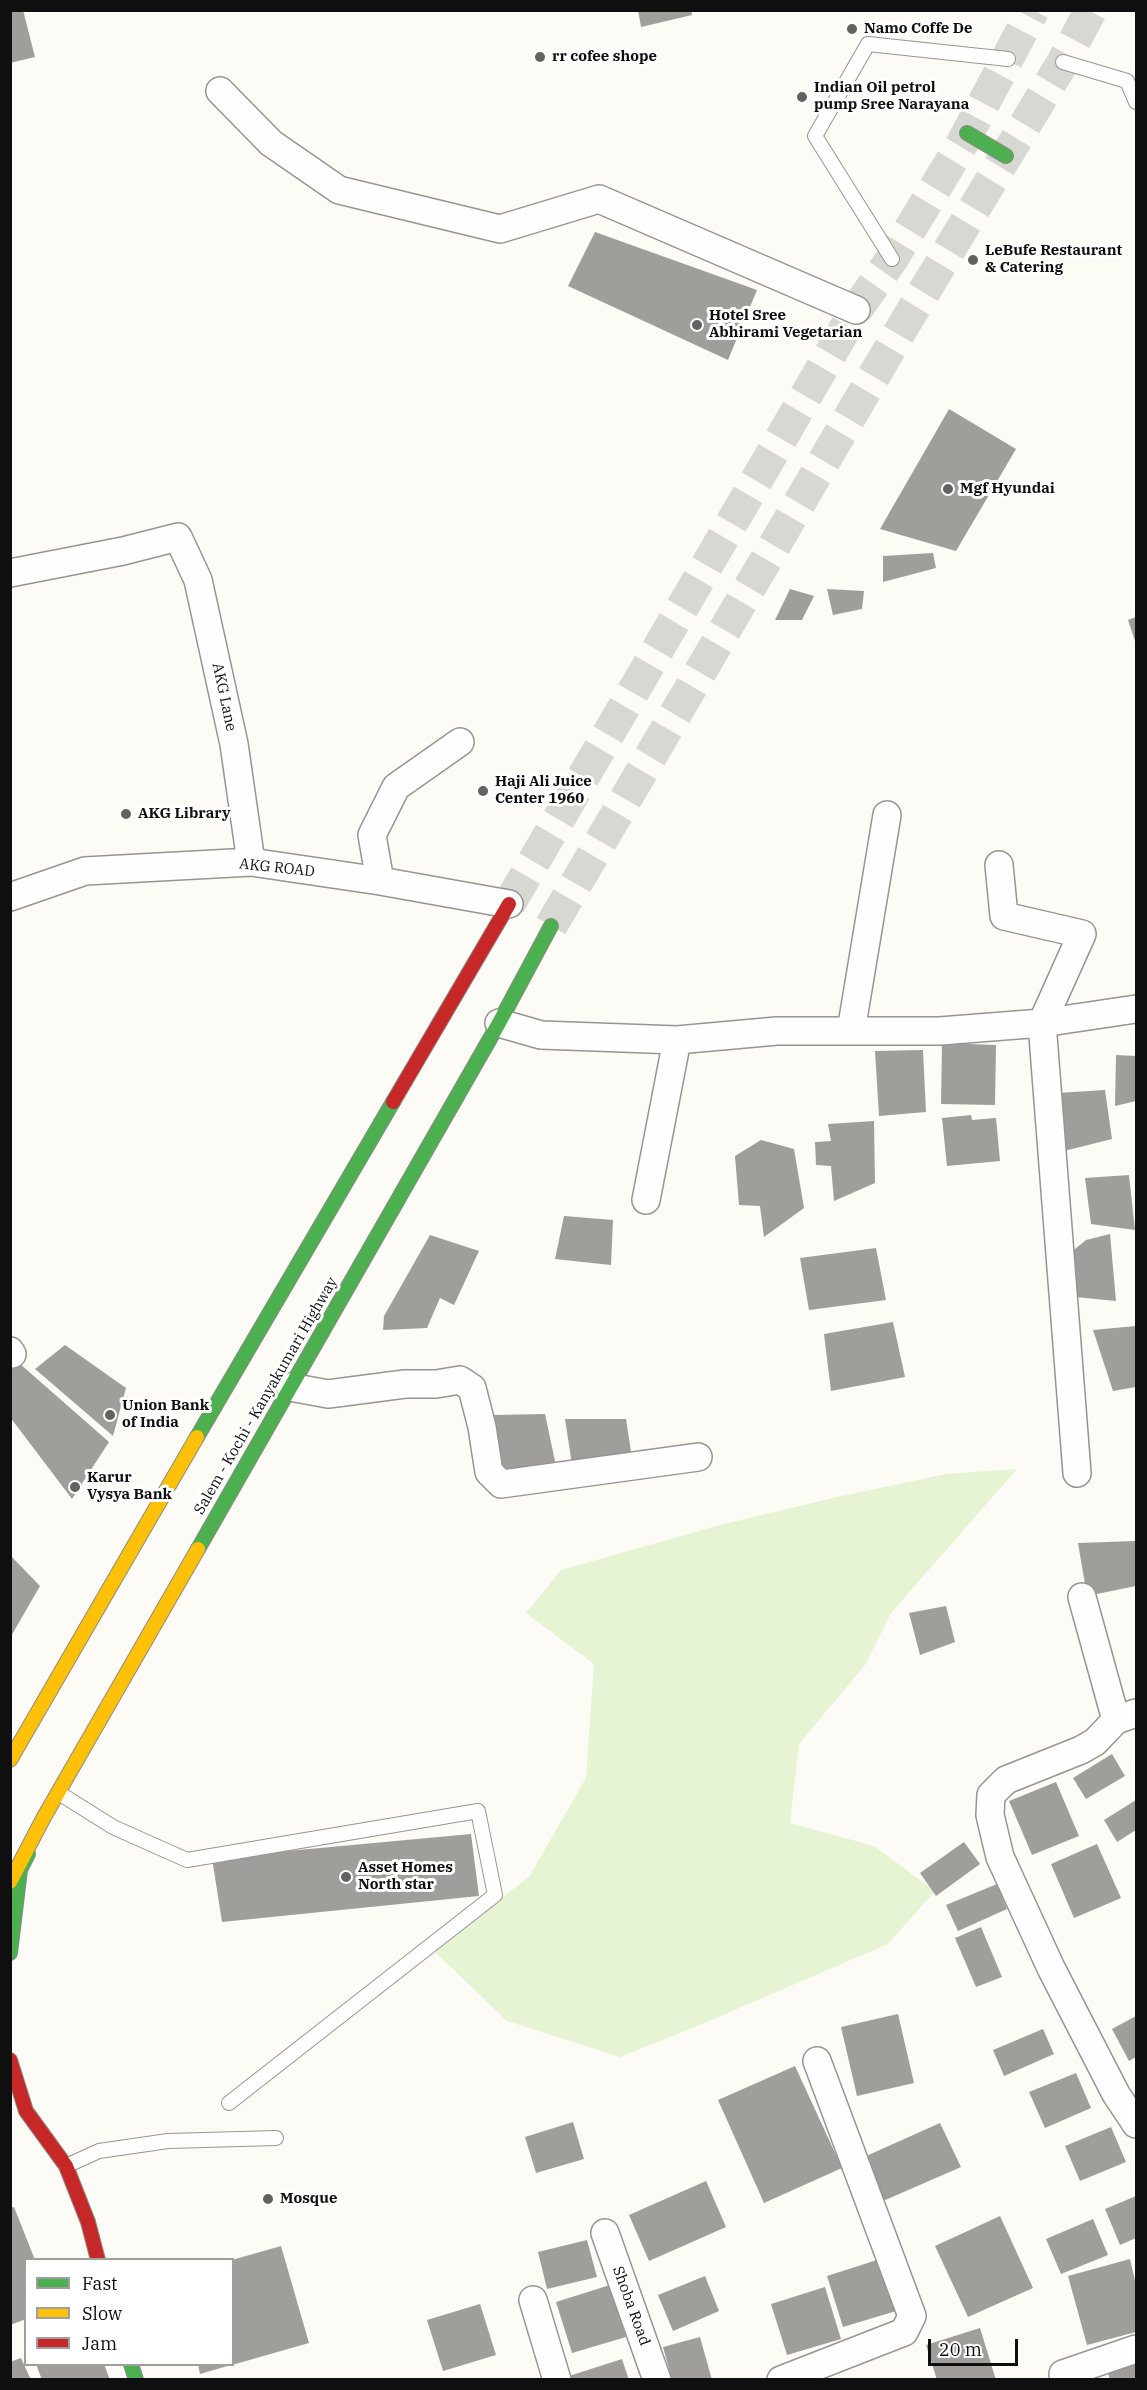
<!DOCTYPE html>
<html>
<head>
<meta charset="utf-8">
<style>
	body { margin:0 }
	#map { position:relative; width:1147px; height:2390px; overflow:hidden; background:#fcfbf5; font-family:"IBM Plex Serif",serif }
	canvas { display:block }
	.frame { position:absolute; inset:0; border:12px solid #0f0f0f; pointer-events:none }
	.legend { position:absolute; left:24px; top:2258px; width:210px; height:108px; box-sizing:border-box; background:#fff; border:2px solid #9f9f9f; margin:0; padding:8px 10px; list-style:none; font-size:18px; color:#0f0f0f }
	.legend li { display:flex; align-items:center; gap:12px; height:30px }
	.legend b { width:30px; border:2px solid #9f9f9f }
	.scale { position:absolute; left:928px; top:2339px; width:90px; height:27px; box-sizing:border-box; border:3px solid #0f0f0f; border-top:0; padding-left:8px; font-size:18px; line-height:21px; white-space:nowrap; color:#0f0f0f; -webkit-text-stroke:4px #fff; paint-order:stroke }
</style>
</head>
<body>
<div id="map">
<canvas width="1147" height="2390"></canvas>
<div class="frame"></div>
<ul class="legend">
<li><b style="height:8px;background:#4caf50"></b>Fast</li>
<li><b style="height:8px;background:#ffc107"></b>Slow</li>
<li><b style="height:8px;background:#c62828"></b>Jam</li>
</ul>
<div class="scale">20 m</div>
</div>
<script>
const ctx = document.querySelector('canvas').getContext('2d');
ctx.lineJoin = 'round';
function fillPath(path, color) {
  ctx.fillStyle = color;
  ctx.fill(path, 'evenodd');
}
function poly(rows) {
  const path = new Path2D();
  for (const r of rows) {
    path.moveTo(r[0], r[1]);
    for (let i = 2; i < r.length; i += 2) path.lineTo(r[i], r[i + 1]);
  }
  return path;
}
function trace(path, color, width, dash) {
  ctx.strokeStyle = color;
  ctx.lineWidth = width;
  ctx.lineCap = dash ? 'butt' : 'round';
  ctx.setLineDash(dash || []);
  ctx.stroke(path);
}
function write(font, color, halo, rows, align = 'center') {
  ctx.font = font + ' "IBM Plex Serif",serif';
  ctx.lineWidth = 6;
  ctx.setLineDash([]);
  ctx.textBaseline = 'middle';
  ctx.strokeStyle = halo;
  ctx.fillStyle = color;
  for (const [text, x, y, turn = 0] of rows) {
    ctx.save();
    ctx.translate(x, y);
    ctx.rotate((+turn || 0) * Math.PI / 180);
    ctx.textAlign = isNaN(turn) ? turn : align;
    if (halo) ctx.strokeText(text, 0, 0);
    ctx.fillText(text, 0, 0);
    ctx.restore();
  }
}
fillPath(poly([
	[1017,1469,891,1613,865,1665,799,1744,790,1823,874,1846,935,1891,888,1944,695,2027,620,2057,507,2021,433,1950,529,1877,586,1778,594,1664,526,1613,561,1570,720,1525,837,1497,946,1474]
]), '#e6f4d3');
fillPath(poly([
	[10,10,23,10,35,57,10,63],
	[638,10,691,10,692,15,641,27],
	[595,232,757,290,728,360,568,286],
	[949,409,1016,449,956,551,880,529],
	[933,553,936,568,883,582,883,556],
	[790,589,814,596,802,620,775,620],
	[827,589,864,591,862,609,833,615],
	[1136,617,1136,644,1128,620],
	[942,1043,996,1045,995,1105,941,1104],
	[923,1050,926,1112,879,1116,875,1051],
	[1116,1055,1136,1056,1136,1101,1115,1106],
	[1105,1090,1112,1139,1064,1151,1057,1093],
	[971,1115,972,1120,996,1118,1000,1161,947,1166,942,1118],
	[874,1121,875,1183,834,1201,831,1166,816,1165,815,1142,831,1141,828,1124],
	[761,1140,794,1149,804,1208,764,1237,760,1206,739,1205,735,1156],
	[1129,1175,1135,1230,1091,1224,1085,1178],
	[564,1216,613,1220,611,1265,555,1259],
	[1110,1234,1116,1301,1075,1297,1070,1253,1086,1240],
	[430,1235,479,1251,454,1305,440,1298,427,1328,383,1330,384,1316],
	[876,1248,886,1300,809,1310,800,1258],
	[893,1322,905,1377,831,1391,824,1334],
	[1136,1326,1136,1387,1113,1391,1093,1330],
	[65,1345,126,1388,113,1436,35,1369],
	[19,1363,109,1442,72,1499,10,1417,10,1370],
	[545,1414,556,1466,505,1482,493,1415],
	[565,1419,626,1419,632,1458,573,1471],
	[1135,1541,1136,1586,1087,1596,1078,1543],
	[10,1555,40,1586,10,1638],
	[946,1606,955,1642,920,1655,909,1613],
	[1112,1754,1125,1776,1086,1799,1073,1778],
	[1056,1782,1079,1836,1032,1855,1009,1801],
	[1136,1800,1136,1830,1117,1842,1104,1820],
	[471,1834,479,1896,222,1922,212,1858],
	[964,1842,980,1864,936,1896,920,1873],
	[1097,1844,1121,1898,1074,1918,1051,1864],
	[997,1884,1007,1909,958,1931,946,1905],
	[981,1927,1002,1977,976,1987,955,1938],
	[898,2014,914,2083,857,2096,841,2027],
	[1136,2016,1136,2057,1129,2061,1112,2029],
	[1043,2029,1054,2054,1004,2076,993,2050],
	[795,2066,842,2168,764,2203,718,2100],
	[1076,2073,1091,2108,1045,2128,1029,2092],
	[573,2122,584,2159,536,2173,525,2137],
	[940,2123,961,2167,883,2201,864,2157],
	[1111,2127,1126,2162,1080,2181,1065,2146],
	[706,2181,726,2227,649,2261,629,2215],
	[1136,2196,1136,2238,1120,2245,1105,2209],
	[14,2207,35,2260,26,2260,26,2319,10,2325,10,2208],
	[1000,2216,1033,2288,968,2317,935,2246],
	[1093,2219,1108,2255,1061,2274,1046,2239],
	[587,2240,597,2277,547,2289,538,2252],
	[281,2246,309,2343,232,2365,232,2260],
	[880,2259,896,2311,843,2327,827,2276],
	[1130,2259,1136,2285,1136,2332,1087,2345,1068,2276],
	[705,2276,719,2311,673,2331,658,2295],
	[610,2285,626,2337,572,2353,556,2302],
	[825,2287,841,2339,787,2355,771,2304],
	[480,2304,496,2355,443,2371,427,2320],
	[980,2328,996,2380,937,2380,926,2345],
	[700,2337,712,2380,672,2380,663,2347],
	[21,2358,31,2380,10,2380,10,2362],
	[622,2359,629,2380,570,2380,569,2376],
	[36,2364,104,2364,110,2380,42,2380],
	[198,2364,231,2364,231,2365,200,2374],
	[1136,2364,1136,2380,1110,2380,1108,2373]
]), '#a09e9a');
trace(poly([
	[509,904,856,310,892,259,963,142,1033,10],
	[551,926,905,323,1063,62,1091,10]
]), '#d8d8d2', 33, [33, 16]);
const lane = poly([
	[1063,62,1127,81,1136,102],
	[892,259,815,136,868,44,1008,59],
	[59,1793,113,1827,187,1860,478,1811,495,1895,229,2103],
	[66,2166,99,2151,168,2141,276,2138]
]);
const street = poly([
	[220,91,271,143,339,190,500,229,599,199,856,310],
	[10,573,123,551,178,537,198,580,234,744,251,862],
	[999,865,1004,916,1082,934,1042,1023,1077,1473],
	[380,881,372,835,396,787,460,742],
	[10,897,85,871,251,862,380,881,509,904],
	[499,1023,541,1035,677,1040,777,1031,940,1031,1042,1023,1136,1009],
	[851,1031,887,815],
	[646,1200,677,1040],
	[10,1351,12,1354],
	[290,1387,328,1394,405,1384,436,1384,460,1380,472,1388,482,1427,489,1472,501,1484,698,1457],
	[1082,1597,1116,1720],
	[1136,1713,1116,1720,1095,1742,1081,1750,1006,1780,991,1795,990,1815,1000,1857,1051,1968,1116,2094,1136,2124],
	[605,2233,657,2380],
	[533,2300,557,2380],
	[1063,2374,1136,2349],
	[781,2380,904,2332,912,2316,817,2061]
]);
const fast = poly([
	[967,133,1006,156],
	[197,1437,393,1102],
	[198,1549,499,1023,551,926],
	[10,1953,20,1870,28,1854],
	[131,2364,136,2380]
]);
const slow = poly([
	[10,1760,197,1437],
	[10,1882,44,1817,198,1549]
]);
const jam = poly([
	[393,1102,509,904],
	[10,2060,26,2111,66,2166,88,2222,98,2260]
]);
trace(lane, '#969593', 16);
trace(street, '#969593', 30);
trace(fast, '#8c8c89', 16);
trace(slow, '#8c8c89', 16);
trace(jam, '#8c8c89', 16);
trace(lane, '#fffefe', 14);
trace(street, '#fffefe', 27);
trace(fast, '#4caf50', 14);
trace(slow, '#ffc107', 14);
trace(jam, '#c62828', 14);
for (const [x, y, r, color] of [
	[852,29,6,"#626260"],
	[540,57,6,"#626260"],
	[802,97,6,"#626260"],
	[973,260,6,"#626260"],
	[697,325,6,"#626260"],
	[948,489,6,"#626260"],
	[483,791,6,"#626260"],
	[126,814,6,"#626260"],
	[110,1415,6,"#626260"],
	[75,1487,6,"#626260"],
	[346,1877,6,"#626260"],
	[268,2199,6,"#626260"]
]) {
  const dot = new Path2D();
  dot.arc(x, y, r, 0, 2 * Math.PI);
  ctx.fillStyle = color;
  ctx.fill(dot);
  trace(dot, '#fff', 2);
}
write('bold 15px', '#0f0f0f', '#fff', [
	["Namo Coffe De",864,29],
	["rr cofee shope",552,57],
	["Indian Oil petrol",814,88],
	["pump Sree Narayana",814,105],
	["LeBufe Restaurant",985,251],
	["& Catering",985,268],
	["Hotel Sree",709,316],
	["Abhirami Vegetarian",709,333],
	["Mgf Hyundai",960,489],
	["Haji Ali Juice",495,782],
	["Center 1960",495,799],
	["AKG Library",138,814],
	["Union Bank",122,1406],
	["of India",122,1423],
	["Karur",87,1478],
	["Vysya Bank",87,1495],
	["Asset Homes",358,1868],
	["North star",358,1885],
	["Mosque",280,2199]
], 'left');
write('15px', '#0f0f0f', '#fff', [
	["AKG Lane",224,697,78],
	["AKG ROAD",277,868,6],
	["Salem - Kochi - Kanyakumari Highway",266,1396,-60],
	["Shoba Road",631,2306,70]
]);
</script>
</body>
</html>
